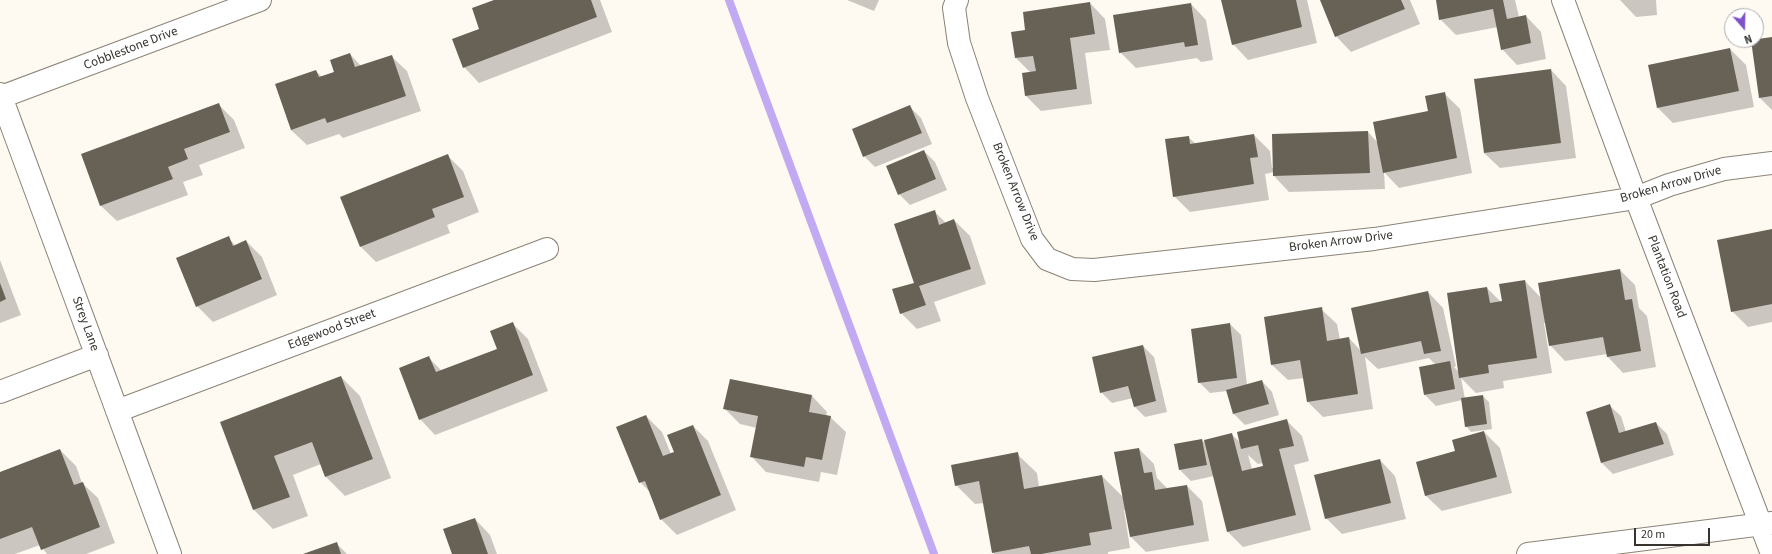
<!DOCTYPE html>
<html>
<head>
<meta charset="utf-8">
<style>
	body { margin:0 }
	#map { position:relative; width:1772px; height:554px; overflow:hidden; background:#fef9f1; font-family:"Source Sans 3",sans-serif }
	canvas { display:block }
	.north { position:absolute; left:1724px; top:8px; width:40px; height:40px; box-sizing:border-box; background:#fff; border:1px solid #afaeac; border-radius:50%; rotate:160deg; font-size:11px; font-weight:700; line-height:16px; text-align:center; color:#37342f }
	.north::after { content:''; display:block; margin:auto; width:14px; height:18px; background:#8052ca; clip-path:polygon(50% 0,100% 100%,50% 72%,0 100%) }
	.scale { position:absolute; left:1634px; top:528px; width:76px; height:18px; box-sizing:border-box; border:2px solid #37342f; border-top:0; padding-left:5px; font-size:12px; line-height:14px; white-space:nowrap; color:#37342f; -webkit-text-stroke:3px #fff; paint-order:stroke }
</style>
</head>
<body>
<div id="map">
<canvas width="1772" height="554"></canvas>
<div class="north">N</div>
<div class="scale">20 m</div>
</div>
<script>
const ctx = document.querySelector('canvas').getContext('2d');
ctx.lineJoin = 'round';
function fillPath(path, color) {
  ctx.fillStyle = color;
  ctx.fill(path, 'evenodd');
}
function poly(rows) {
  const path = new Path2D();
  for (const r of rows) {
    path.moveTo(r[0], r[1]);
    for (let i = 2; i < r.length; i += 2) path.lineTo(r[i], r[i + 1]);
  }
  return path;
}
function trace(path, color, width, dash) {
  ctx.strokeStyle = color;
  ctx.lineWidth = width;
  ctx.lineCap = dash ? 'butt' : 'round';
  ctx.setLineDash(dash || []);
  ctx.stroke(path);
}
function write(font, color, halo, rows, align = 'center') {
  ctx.font = font + ' "Source Sans 3",sans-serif';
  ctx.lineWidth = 4;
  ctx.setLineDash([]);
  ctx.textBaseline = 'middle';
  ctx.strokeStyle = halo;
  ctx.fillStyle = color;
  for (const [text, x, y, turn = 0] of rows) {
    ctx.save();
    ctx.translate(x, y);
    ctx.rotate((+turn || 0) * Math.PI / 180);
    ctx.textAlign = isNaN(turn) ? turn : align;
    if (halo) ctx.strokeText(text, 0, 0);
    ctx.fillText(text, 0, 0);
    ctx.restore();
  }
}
fillPath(poly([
	[497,0,600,0,612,32,479,83,464,67,481,29],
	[847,0,879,0,874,11],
	[1222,0,1307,0,1317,43,1248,60,1233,44],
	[1321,0,1410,0,1420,24,1351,52,1336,36],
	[1437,0,1515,0,1519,17,1526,16,1541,32,1546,59,1517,65,1502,49,1498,27,1456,35,1440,19],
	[1620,0,1656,0,1657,15,1636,17],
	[1090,3,1105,19,1110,50,1085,53,1092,104,1041,111,1026,96,1031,73,1016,58,1012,33,1026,31],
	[1191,4,1206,20,1213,60,1201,62,1197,58,1136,68,1120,52],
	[1772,38,1772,110,1760,98],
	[1730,49,1746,65,1754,107,1673,123,1658,108],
	[350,54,361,66,391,56,407,71,421,111,343,138,339,134,307,145,291,130,316,71,322,77,335,72],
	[1551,70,1566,86,1576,158,1500,168,1484,153],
	[1444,93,1460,109,1472,173,1399,188,1384,172,1385,189,1289,192,1274,176,1274,172,1265,174,1269,200,1190,212,1174,196,1188,137,1196,144,1254,135,1270,151,1272,168,1274,167,1368,132,1378,143,1430,112],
	[218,104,234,120,245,148,199,165,203,175,183,182,188,195,117,221,101,206,82,154],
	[910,107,921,118,932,144,875,167,864,156],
	[924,151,935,162,947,190,910,205,899,194],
	[448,156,463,171,479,212,447,225,450,233,376,262,361,247],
	[934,211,946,223,954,220,970,236,986,284,934,302,941,321,917,329,901,313,915,283],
	[1772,230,1772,322,1748,327,1732,311],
	[228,238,236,246,246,241,262,257,277,295,213,322,197,306],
	[0,260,21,315,0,323],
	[1620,270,1635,285,1639,308,1647,316,1656,367,1623,373,1608,357,1607,354,1565,361,1550,345,1546,323,1544,323,1552,373,1503,381,1504,388,1476,393,1461,378,1465,399,1483,396,1489,402,1492,429,1471,432,1466,426,1462,400,1436,406,1425,395,1436,365,1429,358,1378,369,1365,357,1373,409,1323,417,1308,402,1304,378,1288,380,1272,365,1321,309,1337,324,1340,340,1349,338,1361,351,1428,292,1443,308,1456,366,1454,367,1460,373,1487,288,1501,302,1503,302,1525,281,1542,299],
	[513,324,528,339,548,391,435,435,420,419,429,358,442,371,498,349],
	[1230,324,1241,335,1247,385,1262,381,1272,392,1279,415,1245,425,1234,414,1227,391,1210,393,1199,382],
	[1143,346,1154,357,1167,412,1145,417,1134,406,1133,398,1112,403,1101,392],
	[341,377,360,396,391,478,345,496,326,477,321,464,293,475,308,516,273,529,254,510,221,423],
	[812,396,827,412,826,416,830,417,846,432,837,475,821,472,819,482,766,472,751,456,757,428,740,424,725,409],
	[1610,406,1621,416,1626,432,1656,423,1667,434,1674,455,1613,474,1602,463,1587,413],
	[646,416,662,432,671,454,676,452,693,426,708,441,736,510,677,535,661,519,651,493,640,482],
	[1286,420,1302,436,1309,461,1294,465,1311,530,1243,547,1228,532,1214,476,1191,481,1180,470,1202,440,1206,444,1231,434,1241,443],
	[1248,455,1258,464,1263,463,1264,466,1252,469],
	[1484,432,1500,448,1512,493,1442,511,1426,496,1417,463,1457,452],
	[1139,449,1154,464,1157,478,1167,488,1187,486,1202,501,1209,541,1146,552,1131,537,1126,510,1124,510,1130,548,1108,552,1108,554,994,554,993,552,984,503,975,504,956,485,1017,454,1037,473,1039,487,1102,476,1123,497],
	[60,450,76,466,82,483,98,498,115,543,86,554,47,554,40,545,15,554,0,554,0,473],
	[1380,460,1395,476,1406,519,1342,534,1326,518],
	[475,519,490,535,497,554,453,554],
	[336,543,347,554,305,554]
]), '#0003');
trace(poly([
	[729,0,934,554]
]), '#c1aaf2', 8);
fillPath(poly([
	[494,0,591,0,597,17,463,68,452,39,479,29,472,8],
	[1221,0,1296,0,1302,27,1232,45],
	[1320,0,1401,0,1405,9,1335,37],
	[1436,0,1503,0,1507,19,1526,15,1531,43,1501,50,1493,9,1439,20],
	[1090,2,1095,34,1070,38,1077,89,1025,96,1022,73,1036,71,1033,56,1015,58,1011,32,1025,30,1023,12],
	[1191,3,1198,45,1185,47,1184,42,1119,53,1113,15],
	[1772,37,1772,96,1759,98,1751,40],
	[1730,48,1739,91,1657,108,1648,65],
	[350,53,355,67,392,55,406,96,327,123,325,118,291,130,275,84,316,70,319,77,334,72,330,60],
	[1551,69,1561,143,1484,153,1474,79],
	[1445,92,1457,158,1383,173,1373,122,1428,111,1425,96],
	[219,103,230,132,184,149,188,159,168,167,173,179,100,206,81,154],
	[910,105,922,133,863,157,852,129],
	[1368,131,1370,173,1273,176,1272,134],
	[1254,134,1258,157,1250,158,1254,184,1173,197,1165,139,1189,136,1190,144],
	[924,150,936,179,898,195,886,166],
	[448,154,464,197,432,209,435,217,360,247,340,197],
	[935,210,939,225,954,219,971,269,919,286,926,305,900,314,892,289,914,283,894,224],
	[1772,229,1772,304,1731,312,1717,240],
	[229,236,233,246,246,240,262,279,196,307,176,258],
	[1620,269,1625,300,1632,299,1641,351,1607,357,1603,337,1549,346,1538,283],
	[1525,280,1537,358,1488,365,1489,373,1459,378,1447,293,1487,287,1490,303,1502,301,1499,284],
	[0,283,6,299,0,302],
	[1428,291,1441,351,1424,354,1421,341,1361,354,1351,308],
	[1322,307,1327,341,1349,337,1358,394,1307,402,1300,360,1271,365,1264,317],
	[513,322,533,375,419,420,399,368,429,356,436,372,497,349,490,331],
	[1230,323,1237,378,1198,383,1191,329],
	[1143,345,1156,401,1134,407,1128,386,1100,393,1092,357],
	[1450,361,1455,389,1424,395,1419,367],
	[341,376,373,459,325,477,312,442,274,456,290,497,253,510,220,422],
	[730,379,812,395,809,412,831,416,822,460,806,457,804,467,750,457,758,416,723,409],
	[1262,380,1269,404,1233,414,1226,390],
	[1483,395,1487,424,1465,427,1461,398],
	[1610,404,1619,433,1656,422,1664,444,1601,463,1586,412],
	[646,415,663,456,674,452,667,435,693,425,721,495,660,520,645,481,639,483,616,427],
	[1287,419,1294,446,1279,449,1296,515,1227,532,1204,440,1232,433,1242,471,1263,466,1258,445,1241,449,1237,432],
	[1484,431,1497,477,1425,496,1416,462,1455,451,1452,440],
	[1202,439,1207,465,1179,470,1174,444],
	[1139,448,1144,473,1152,472,1155,490,1187,485,1194,525,1130,537,1114,452],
	[60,449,74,485,83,482,100,527,41,550,32,527,0,539,0,472],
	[1018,452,1024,489,1102,475,1112,529,1089,533,1091,545,1041,554,1031,554,1029,546,992,553,979,481,955,486,951,465],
	[1380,459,1391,503,1325,519,1314,475],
	[475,518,488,554,452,554,443,529],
	[337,542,341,554,303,554]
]), '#686155');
const minor = poly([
	[957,0,954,8,959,43,977,98,1032,239,1047,259,1072,269,1094,270,1374,239,1636,198,1669,185,1724,169,1772,163],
	[1563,0,1636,198,1772,554],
	[0,94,170,554],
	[1,97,260,0],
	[0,392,97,355],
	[117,411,547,249],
	[1528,554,1772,523]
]);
trace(minor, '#8b8377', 24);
trace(minor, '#fff', 22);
write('13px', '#37342f', '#fff', [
	["Cobblestone Drive",131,49,-21],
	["Broken Arrow Drive",1671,185,-16],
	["Broken Arrow Drive",1015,192,68],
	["Broken Arrow Drive",1341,242,-7],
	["Plantation Road",1666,277,69],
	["Strey Lane",85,324,70],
	["Edgewood Street",332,330,-21]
]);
</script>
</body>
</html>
